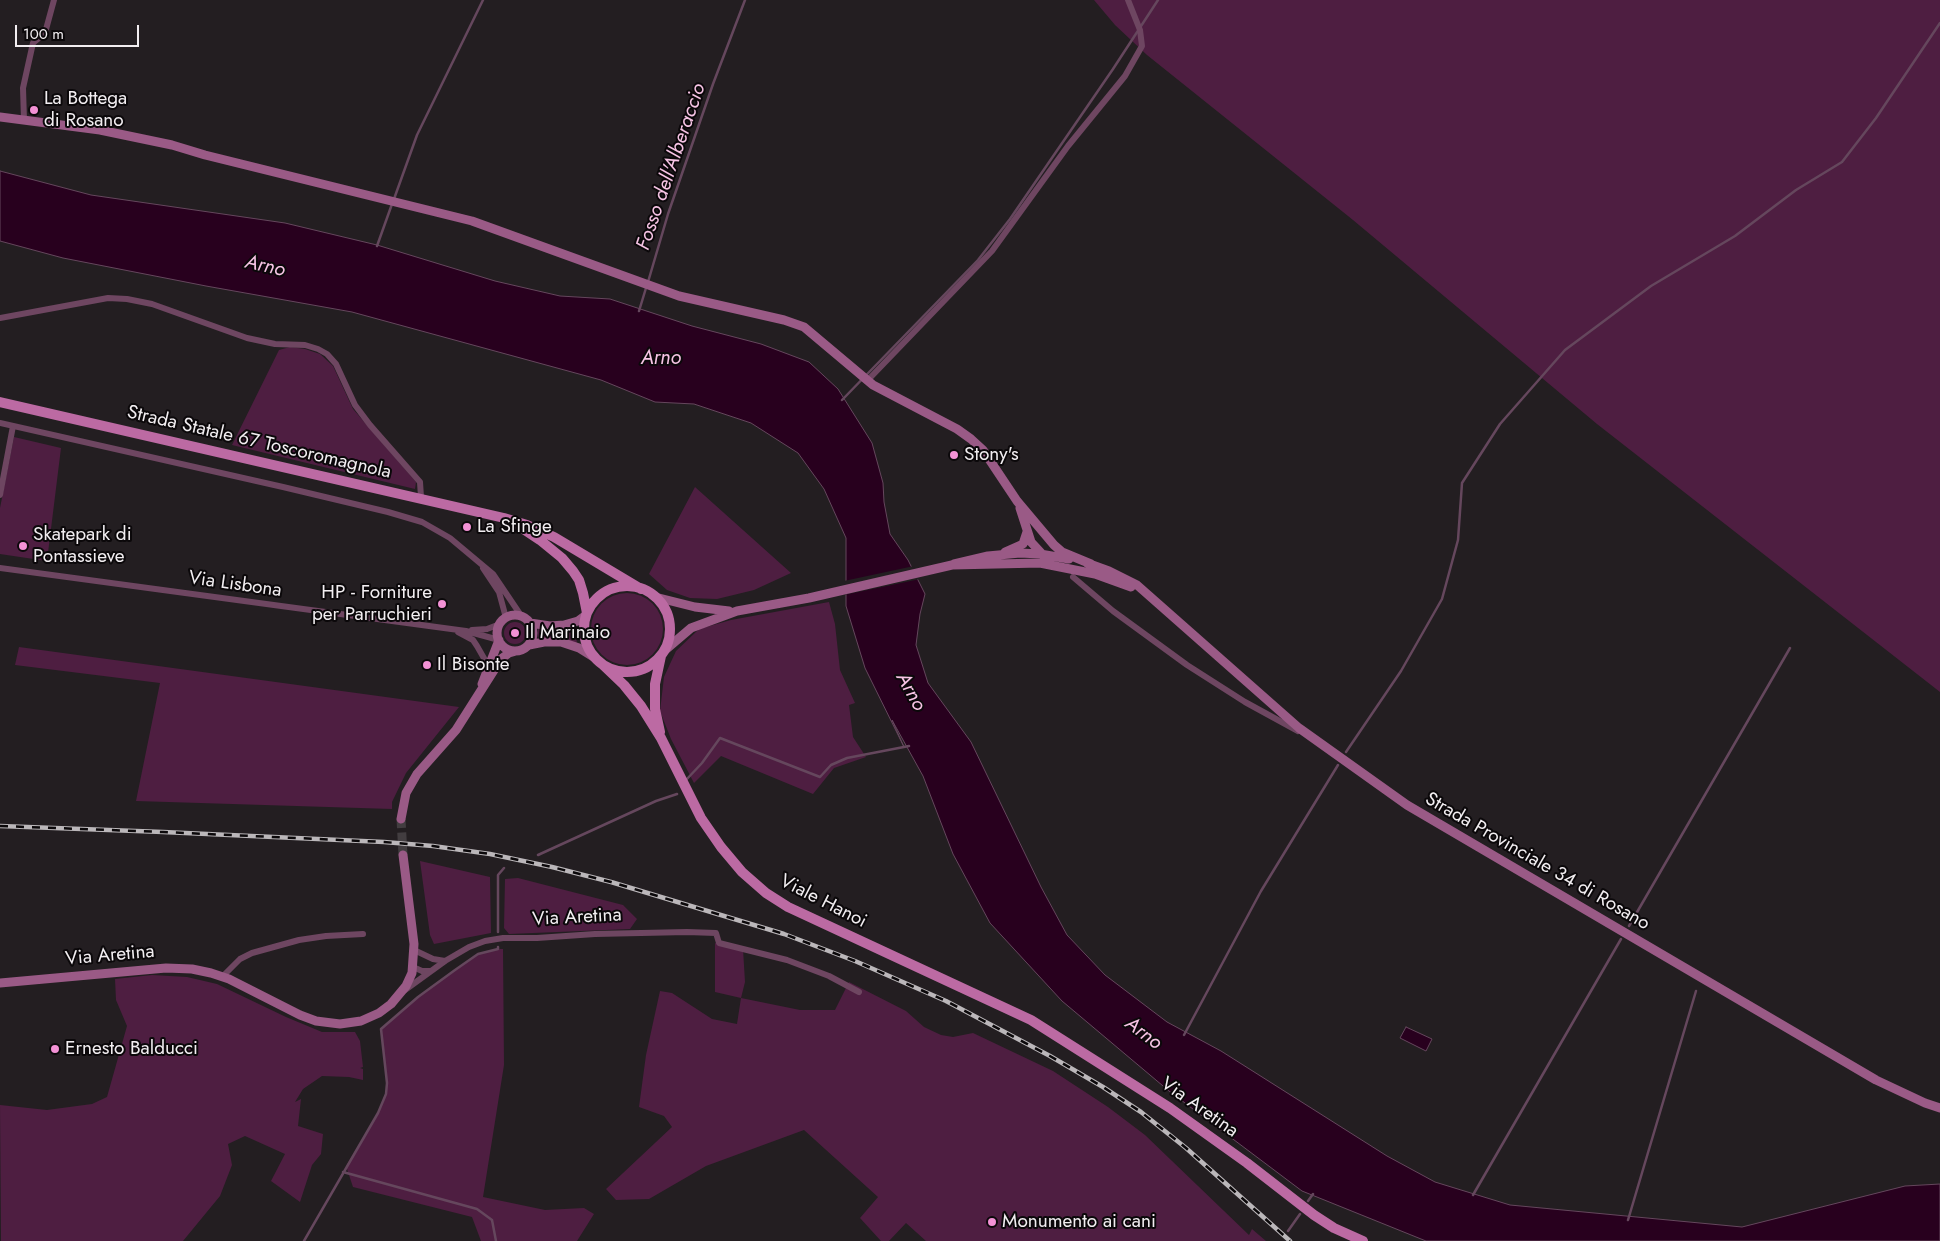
<!DOCTYPE html>
<html>
<head>
<meta charset="utf-8">
<style>
	body { margin:0 }
	#map { position:relative; width:1940px; height:1241px; overflow:hidden; background:#231e21; font-family:Jost,sans-serif }
	canvas { display:block }
	.scale { position:absolute; left:15px; top:25px; width:124px; height:22px; box-sizing:border-box; border:2px solid #f2eef1; border-top:0; padding-left:6px; font-size:15px; line-height:18px; white-space:nowrap; color:#f2eef1; -webkit-text-stroke:4px #0b080a; paint-order:stroke }
</style>
</head>
<body>
<div id="map">
<canvas width="1940" height="1241"></canvas>
<div class="scale">100 m</div>
</div>
<script>
const ctx = document.querySelector('canvas').getContext('2d');
ctx.lineJoin = 'round';
function fillPath(path, color) {
  ctx.fillStyle = color;
  ctx.fill(path, 'evenodd');
}
function poly(rows) {
  const path = new Path2D();
  for (const r of rows) {
    if (r.length === 3) {
      path.moveTo(r[0] + r[2], r[1]);
      path.arc(r[0], r[1], r[2], 0, 2 * Math.PI);
      continue;
    }
    path.moveTo(r[0], r[1]);
    for (let i = 2; i < r.length; i += 2) path.lineTo(r[i], r[i + 1]);
  }
  return path;
}
function trace(path, color, width, dash) {
  ctx.strokeStyle = color;
  ctx.lineWidth = width;
  ctx.lineCap = dash ? 'butt' : 'round';
  ctx.setLineDash(dash || []);
  ctx.stroke(path);
}
function write(font, color, halo, rows, align = 'center') {
  ctx.font = font + ' Jost,sans-serif';
  ctx.lineWidth = 4;
  ctx.setLineDash([]);
  ctx.textBaseline = 'middle';
  ctx.strokeStyle = halo;
  ctx.fillStyle = color;
  for (const [text, x, y, turn = 0] of rows) {
    ctx.save();
    ctx.translate(x, y);
    ctx.rotate((+turn || 0) * Math.PI / 180);
    ctx.textAlign = isNaN(turn) ? turn : align;
    if (halo) ctx.strokeText(text, 0, 0);
    ctx.fillText(text, 0, 0);
    ctx.restore();
  }
}
fillPath(poly([
	[1094,0,1940,0,1940,692,1597,424,1353,220,1147,55,1115,25],
	[290,347,305,349,320,354,333,366,353,409,416,482,415,489,232,445,279,350],
	[14,437,61,448,47,561,0,554,0,508],
	[695,487,791,573,754,590,717,599,690,598,667,590,649,574],
	[627,629,36],
	[829,602,835,624,840,670,855,703,849,705,853,737,866,757,834,768,813,794,721,756,694,783,671,739,660,711,664,677,676,651,699,629,731,620],
	[515,633,11],
	[575,625,577,644,538,640,538,629,549,630],
	[19,647,459,707,406,773,392,802,392,809,136,801,160,683,15,665],
	[420,861,490,877,491,933,434,944,430,935],
	[518,878,623,905,637,919,630,929,509,934,504,928,505,879],
	[715,943,743,949,745,982,741,998,800,1010,835,1010,849,982,906,1011,924,1027,941,1035,953,1037,973,1033,1053,1071,1108,1107,1145,1135,1249,1235,1252,1229,1266,1241,926,1241,906,1223,889,1241,881,1241,860,1218,878,1197,804,1130,706,1166,649,1199,616,1200,606,1189,672,1127,664,1116,639,1107,646,1055,660,991,672,993,712,1019,737,1024,741,998,715,992],
	[498,949,503,949,504,1065,483,1197,545,1210,584,1208,594,1214,577,1241,481,1241,472,1217,353,1187,346,1166,378,1113,386,1094,387,1083,381,1029,418,997,478,954],
	[152,975,187,977,217,984,286,1017,322,1032,355,1032,360,1041,363,1067,360,1068,363,1069,363,1080,349,1077,322,1076,303,1089,295,1102,301,1099,298,1126,323,1134,321,1154,312,1165,300,1202,271,1181,285,1154,245,1136,228,1144,232,1165,220,1196,183,1241,1,1241,0,1105,47,1110,92,1104,107,1097,127,1026,116,1000,115,979]
]), '#4e1e41');
const water = poly([
	[0,171,91,195,285,223,377,245,495,281,560,296,610,299,692,326,761,344,809,362,838,389,872,443,883,483,884,502,890,534,908,560,925,594,920,614,916,645,928,683,971,742,1041,887,1067,935,1105,975,1167,1022,1221,1051,1387,1156,1435,1182,1510,1205,1742,1227,1905,1186,1940,1184,1940,1241,1426,1241,1302,1191,1169,1091,1062,1001,990,923,953,854,923,776,892,720,904,747,865,668,846,606,846,538,824,489,798,453,751,423,694,404,655,402,601,380,352,312,206,286,63,258,0,241,0,171],
	[1406,1027,1432,1039,1426,1051,1400,1038,1406,1027]
]);
fillPath(water, '#28001e');
trace(water, '#65475d', 1);
fillPath(poly([
	[914,566,920,579,844,595,844,581]
]), '#231e21');
trace(poly([
	[394,199,417,135,483,0],
	[377,246,392,204],
	[648,282,668,214,713,84,745,0],
	[639,311,646,288],
	[842,400,978,260,1010,219,1113,69,1158,0],
	[1346,752,1401,671,1442,599,1458,540,1462,483,1500,424,1565,350,1651,286,1735,236,1796,190,1842,162,1876,118,1940,23],
	[686,780,702,763,720,738,820,777,831,765,847,758,909,746],
	[538,855,656,801,677,794],
	[1629,926,1790,648],
	[498,932,498,875,504,868],
	[1184,1035,1261,891,1338,765],
	[343,1172,477,1209,492,1220,496,1241],
	[1473,1195,1621,939],
	[1308,1201,1313,1194],
	[1628,1220,1696,991],
	[1288,1231,1300,1214],
	[304,1241,378,1113,386,1094,387,1083,381,1029,418,997,455,970,478,954,498,949,498,947]
]), '#65475d', 2.5);
trace(poly([
	[401,819,403,855]
]), '#423d40', 9, [9, 4.5]);
trace(poly([
	[24,120,23,88,33,43,45,33,54,0],
	[0,318,108,298,127,299,152,304,247,338,275,344,305,345,318,349,327,354,336,364,355,405,370,425,420,482,421,497],
	[867,381,992,251,1068,146,1125,76,1142,46,1140,30,1128,0],
	[0,423,283,487,388,512,422,522,450,538,493,574,522,617],
	[0,495,13,426],
	[0,568,466,631,499,640],
	[483,568,499,592,506,618],
	[1073,577,1113,611,1187,665,1245,702,1298,731],
	[472,630,487,629,500,624],
	[458,632,473,640,477,646,485,660,487,669],
	[414,950,433,959,445,961],
	[413,967,422,971,431,971],
	[223,976,240,959,252,953,299,940,326,936,363,934],
	[405,990,445,961,469,947,485,941,503,938,537,938,595,934,687,932,716,933,719,943,787,960,829,976,859,992]
]), '#6e4661', 6);
trace(poly([
	[0,117,100,130,172,145,205,155,472,221,679,296,784,320,804,327,873,385,957,429,971,439,983,450,1017,501,1054,545,1062,552,1091,564],
	[1020,508,1031,542,1043,555],
	[1005,552,1023,544,1027,532],
	[1087,563,1109,571,1137,585,1299,728,1407,805,1876,1080,1925,1103,1940,1108],
	[954,564,988,556,1020,553,1040,554,1069,559],
	[655,597,695,607,729,611],
	[515,633,18],
	[530,623,550,626,564,625,578,621,586,615],
	[529,645,544,642,561,642,579,648,595,658],
	[664,651,691,628,737,611,809,598,952,565,1040,563,1095,574,1131,587],
	[482,684,499,640],
	[401,819,406,793,417,774,456,730,501,659,509,653,516,651],
	[0,983,166,968,192,969,211,973,229,979,300,1015,316,1021,340,1024,361,1021,379,1013,391,1004,406,986,412,973,414,944,403,855]
]), '#9a5a86', 9);
trace(poly([
	[0,402,504,518,527,525,554,537,641,589],
	[519,526,540,540,562,558,573,571,579,580,583,593,587,613],
	[627,629,43],
	[602,664,624,685,641,706,661,738,701,818,721,847,742,872,766,893,788,907,1031,1020,1170,1108,1247,1163,1314,1215,1334,1228,1363,1241],
	[660,732,655,709,655,684,661,656]
]), '#bc6aa3', 10);
const rail = poly([
	[0,826,163,832,384,842,433,846,490,854,552,867,611,882,784,934,855,961,946,1001,1050,1056,1103,1087,1141,1112,1186,1148,1290,1241]
]);
trace(rail, '#bbb7ba', 4.5);
trace(rail, '#0b080a', 2.5, [8]);
for (const [x, y, r, color] of [
	[34,110,5,"#f391d5"],
	[954,455,5,"#f391d5"],
	[467,527,5,"#f391d5"],
	[23,546,5,"#f391d5"],
	[442,604,5,"#f391d5"],
	[515,633,5,"#f391d5"],
	[427,665,5,"#f391d5"],
	[55,1049,5,"#f391d5"],
	[992,1222,5,"#f391d5"]
]) {
  const dot = new Path2D();
  dot.arc(x, y, r, 0, 2 * Math.PI);
  ctx.fillStyle = color;
  ctx.fill(dot);
  trace(dot, '#0b080a', 2);
}
write('19px', '#f2eef1', '#0b080a', [
	["La Bottega",44,99],
	["di Rosano",44,121],
	["Stony's",964,455],
	["La Sfinge",477,527],
	["Skatepark di",33,535],
	["Pontassieve",33,557],
	["HP - Forniture",432,593,"right"],
	["per Parruchieri",432,615,"right"],
	["Il Marinaio",525,633],
	["Il Bisonte",437,665],
	["Ernesto Balducci",65,1049],
	["Monumento ai cani",1002,1222]
], 'left');
write('19px', '#f2eef1', '#0b080a', [
	["Strada Statale 67 Toscoromagnola",259,443,13],
	["Via Lisbona",235,585,8],
	["Strada Provinciale 34 di Rosano",1537,862,30],
	["Viale Hanoi",823,902,27],
	["Via Aretina",577,918,-3],
	["Via Aretina",110,956,-5],
	["Via Aretina",1199,1108,35]
]);
write('italic 20px', '#f7c4e5', '#0b080a', [
	["Fosso dell'Alberaccio",672,167,-71],
	["Arno",265,267,13],
	["Arno",661,359],
	["Arno",910,692,61],
	["Arno",1143,1034,37]
]);
</script>
</body>
</html>
